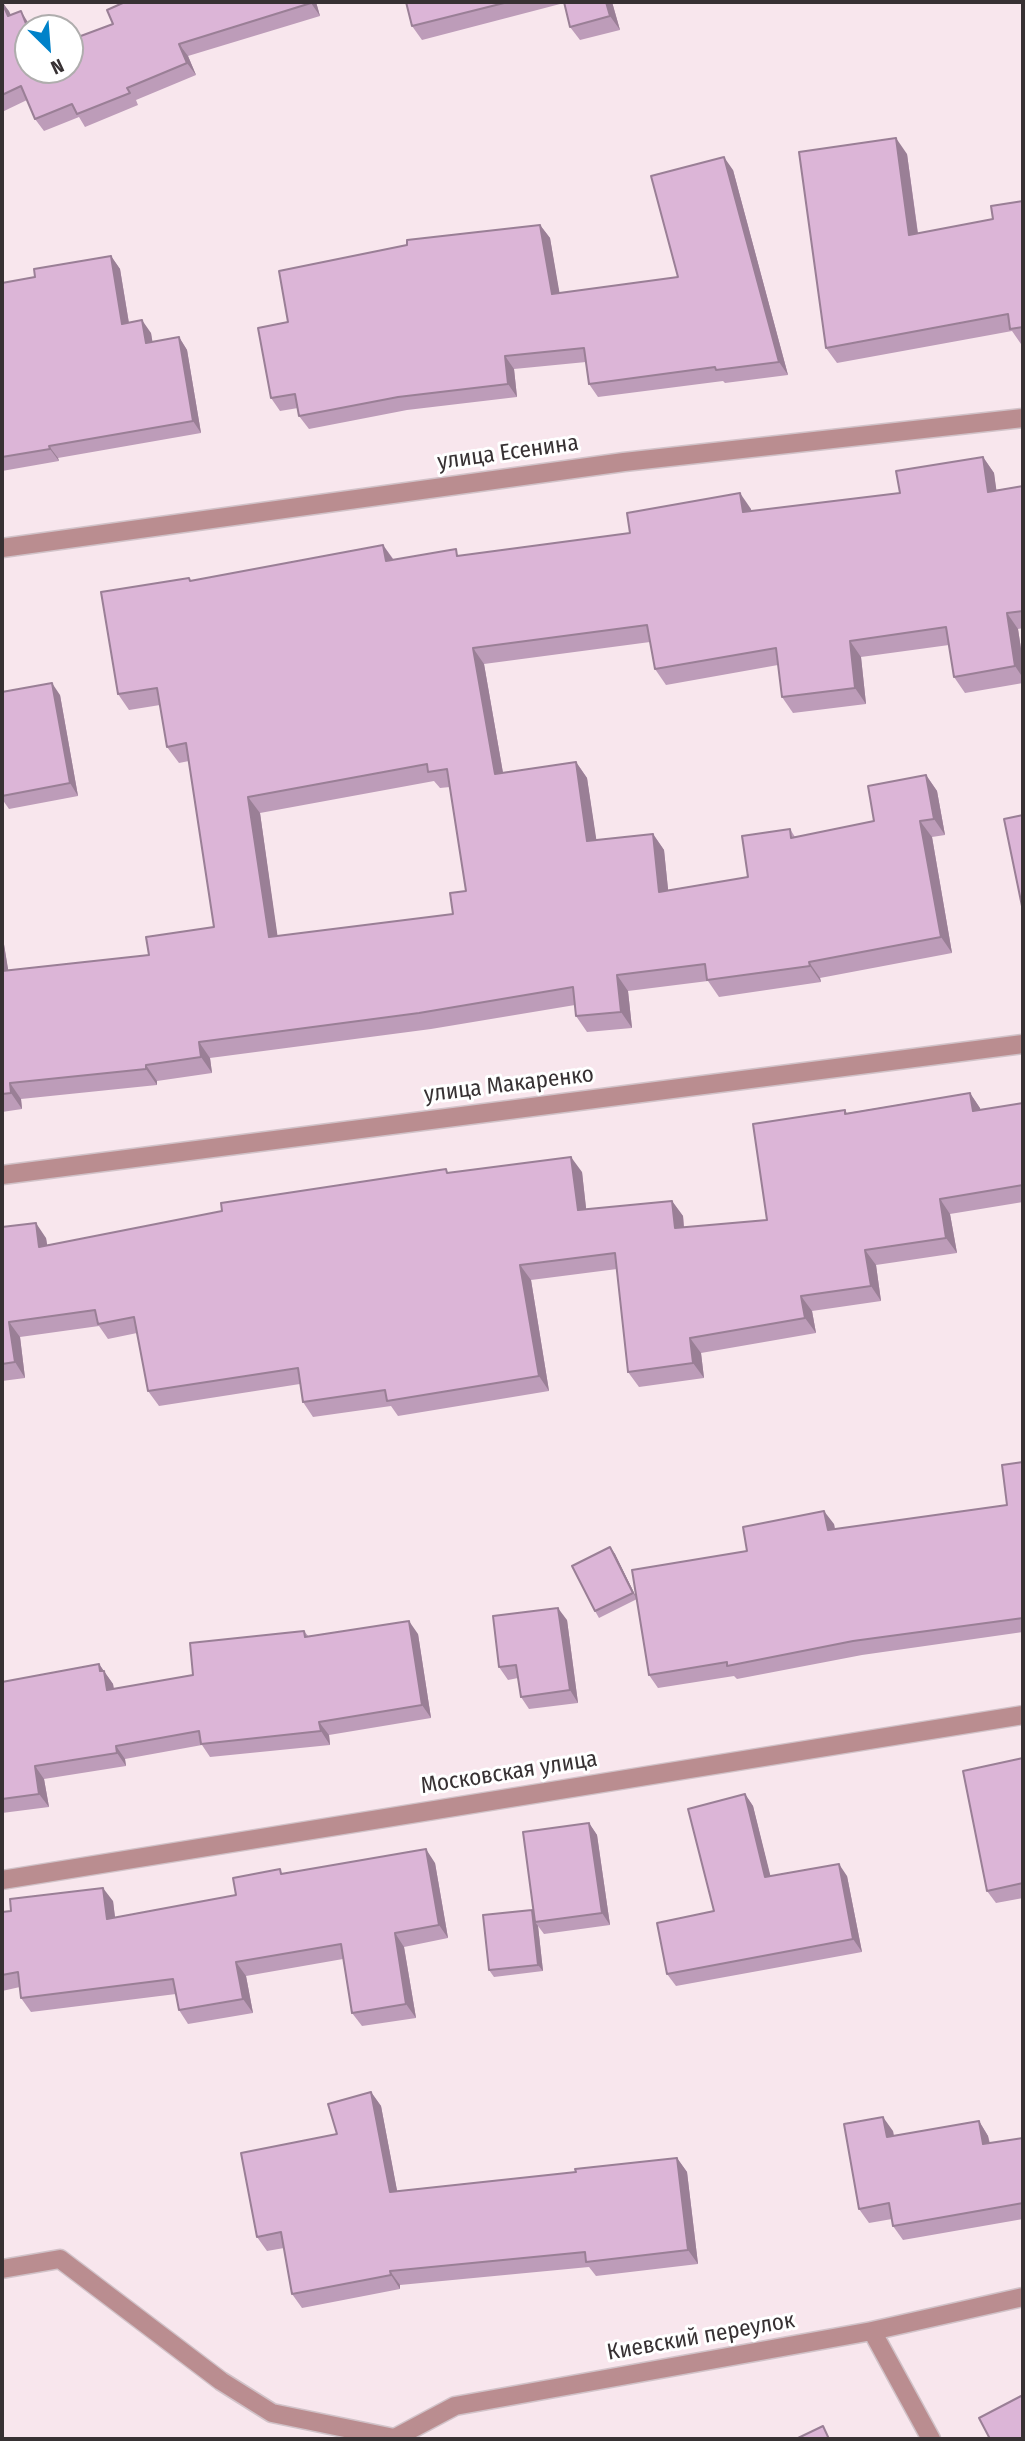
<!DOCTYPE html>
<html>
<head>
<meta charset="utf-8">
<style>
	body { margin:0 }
	#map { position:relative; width:1025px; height:2441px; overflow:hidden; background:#f8e6ed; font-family:"Fira Sans Condensed",sans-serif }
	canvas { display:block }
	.frame { position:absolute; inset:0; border:4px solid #373133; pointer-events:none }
	.north { position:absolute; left:14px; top:14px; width:70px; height:70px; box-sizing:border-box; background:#fff; border:2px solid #afadad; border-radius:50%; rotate:155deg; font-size:19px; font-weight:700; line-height:28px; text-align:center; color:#373133 }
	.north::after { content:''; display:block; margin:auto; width:24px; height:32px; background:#0082c9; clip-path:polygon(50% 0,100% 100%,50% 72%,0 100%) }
</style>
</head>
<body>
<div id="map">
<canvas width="1025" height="2441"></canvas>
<div class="frame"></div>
<div class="north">N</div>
</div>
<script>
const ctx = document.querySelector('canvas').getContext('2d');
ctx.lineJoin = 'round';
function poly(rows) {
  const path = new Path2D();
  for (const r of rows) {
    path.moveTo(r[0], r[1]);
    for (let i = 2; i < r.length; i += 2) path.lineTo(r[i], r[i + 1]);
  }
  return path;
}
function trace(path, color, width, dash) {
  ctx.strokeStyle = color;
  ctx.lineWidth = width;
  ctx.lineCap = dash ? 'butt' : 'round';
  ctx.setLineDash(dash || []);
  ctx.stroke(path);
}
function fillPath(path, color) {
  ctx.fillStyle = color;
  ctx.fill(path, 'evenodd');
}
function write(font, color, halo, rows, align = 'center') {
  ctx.font = font + ' "Fira Sans Condensed",sans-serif';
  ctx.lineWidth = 6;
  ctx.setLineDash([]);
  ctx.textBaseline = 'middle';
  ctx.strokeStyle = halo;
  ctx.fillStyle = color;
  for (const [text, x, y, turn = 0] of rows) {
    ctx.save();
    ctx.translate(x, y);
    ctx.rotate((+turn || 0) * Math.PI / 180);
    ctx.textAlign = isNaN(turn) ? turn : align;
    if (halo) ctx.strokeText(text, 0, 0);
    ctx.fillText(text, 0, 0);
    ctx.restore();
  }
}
const service = poly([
	[2,2269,60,2259,221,2381,272,2413,394,2438]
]);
const minor = poly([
	[2,548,624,462,1023,418],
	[2,1175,1023,1044],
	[2,1880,1023,1715],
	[872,2331,931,2439],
	[393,2439,455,2406,872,2331,1023,2297]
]);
trace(service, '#d1c2c8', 21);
trace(minor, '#d1c2c8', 21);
trace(service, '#ba8d90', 18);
trace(minor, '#ba8d90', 18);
fillPath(poly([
	[2,2,11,15,29,24,31,28,28,28,28,70,316,2,320,16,188,56,196,75,136,100,138,105,85,127,79,117,44,131,35,119,27,100,2,112],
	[406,2,612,2,620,30,580,40,570,27,564,3,422,40,412,26],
	[907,154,918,233,993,219,1023,201,1023,344,1021,344,1012,331,837,363,826,348],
	[733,170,788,375,725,383,723,381,598,397,589,384,586,362,514,369,517,397,407,410,309,429,299,416,298,408,280,411,271,398,288,322,540,225,550,238,559,293,678,277],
	[111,256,120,269,129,323,151,333,152,342,179,337,187,350,201,433,58,458,59,461,2,471,2,283,35,277],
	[983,457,994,473,996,490,1023,486,1023,628,1018,629,1023,662,1023,683,965,693,954,677,949,645,861,657,866,704,793,713,782,697,778,665,666,685,655,669,650,642,484,664,503,773,576,762,587,778,596,840,653,834,664,850,668,890,748,877,790,829,795,837,874,821,926,775,937,791,945,835,932,837,952,953,820,978,821,982,719,997,708,981,628,991,632,1028,587,1032,576,1016,575,1005,431,1029,210,1058,212,1073,157,1081,157,1085,21,1099,22,1109,2,1112,2,932,8,970,149,955,214,927,189,761,179,763,167,747,160,705,129,710,118,694,189,578,191,581,383,545,394,560,461,556,630,533,751,509,751,511,900,493],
	[434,781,440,788,450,787,466,891,453,914,277,936,260,813],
	[2,692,60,695,78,796,9,809,2,799],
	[970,1093,981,1110,1023,1103,1023,1202,950,1214,957,1253,876,1265,881,1301,812,1311,816,1333,701,1353,704,1378,639,1387,628,1372,617,1269,531,1280,549,1391,398,1416,391,1406,313,1417,303,1402,300,1384,159,1406,148,1391,137,1333,108,1339,99,1326,20,1337,25,1378,2,1381,2,1227,46,1238,47,1245,449,1173,582,1172,586,1209,672,1201,683,1216,684,1227,767,1220,845,1110,847,1113],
	[1023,1462,1023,1632,862,1655,737,1679,734,1676,658,1688,649,1675,637,1599,599,1618,595,1611,610,1547,615,1554,636,1597,747,1551,834,1524,835,1529,1007,1505],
	[567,1620,578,1703,529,1709,521,1697,518,1678,508,1680,499,1667],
	[304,1631,309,1637,418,1634,431,1718,329,1735,330,1745,210,1757,202,1745,125,1759,126,1766,44,1779,49,1807,2,1813,2,1708,99,1664,113,1684,114,1689,193,1675],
	[1023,1758,1023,1898,996,1903,987,1891],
	[745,1794,753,1806,770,1876,847,1876,862,1952,676,1986,667,1974,714,1911],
	[589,1823,597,1835,610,1925,544,1934,538,1926,543,1971,494,1977,489,1970,532,1910,534,1912],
	[435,1863,448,1938,404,1947,416,2018,362,2026,352,2013,343,1959,246,1976,253,2013,188,2024,179,2010,176,1994,31,2012,21,1998,20,1987,2,1991,2,1912,113,1901,115,1918,236,1895,284,1874],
	[371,2092,381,2106,397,2191,576,2172,677,2158,687,2172,698,2264,596,2276,589,2267,400,2285,400,2289,302,2308,292,2294,284,2248,267,2251,257,2237,337,2134],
	[979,2121,988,2136,990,2143,1023,2138,1023,2219,903,2240,893,2226,892,2219,869,2223,859,2209,893,2131,894,2136]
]), '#bd9cb9');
fillPath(poly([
	[2,2,9,11,17,29,8,16],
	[311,2,316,2,320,16,311,3],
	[606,2,612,2,620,30,610,16],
	[21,11,29,24,31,28,28,28],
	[179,44,188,56,196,75,187,63],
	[896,138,907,154,920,250,909,235],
	[724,157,733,170,788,375,779,362],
	[540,225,550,238,562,307,552,294],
	[111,256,120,269,131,336,122,324],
	[142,320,151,333,155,356,146,343],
	[179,337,187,350,201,433,193,421],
	[505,356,514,369,517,397,508,384],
	[49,446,58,458,59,461,50,449],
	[983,457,994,473,999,508,988,492],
	[740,493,751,509,754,528,743,512],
	[383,545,394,561,386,561],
	[1007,613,1018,629,1023,662,1023,678,1015,666],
	[850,641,861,657,866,704,855,688],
	[473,648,484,664,506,790,495,774],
	[52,683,60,695,78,796,70,783],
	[576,762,587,778,599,857,587,841],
	[926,775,937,791,945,835,934,819],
	[248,797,260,813,280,953,269,937],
	[920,821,932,837,952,953,941,937],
	[653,834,664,850,670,908,659,892],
	[2,932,11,987,2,974],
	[809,962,820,978,821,982,810,966],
	[617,975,628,991,632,1028,621,1012],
	[199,1042,210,1058,212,1073,201,1057],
	[146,1065,157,1081,157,1085,146,1069],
	[10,1083,21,1099,22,1109,11,1093],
	[970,1093,980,1108,983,1127,973,1111],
	[571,1157,582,1172,588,1225,578,1210],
	[940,1199,950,1214,957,1253,946,1238],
	[672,1201,683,1216,685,1243,675,1228],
	[36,1223,46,1238,50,1262,39,1247],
	[865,1250,876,1265,881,1301,871,1286],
	[520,1265,531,1280,549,1391,539,1376],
	[801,1296,812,1311,816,1333,805,1318],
	[9,1322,20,1337,25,1378,15,1362],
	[690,1338,701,1353,704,1378,693,1363],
	[824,1511,834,1524,837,1543,828,1530],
	[610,1547,615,1554,637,1599,633,1593],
	[558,1608,567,1620,578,1703,570,1690],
	[409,1621,418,1634,431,1718,422,1705],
	[99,1664,113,1684,116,1704,107,1690,100,1671],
	[319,1722,329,1735,330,1745,321,1731],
	[116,1746,125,1759,126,1766,117,1753],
	[35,1766,44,1779,49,1807,39,1794],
	[745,1794,753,1806,774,1890,765,1877],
	[589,1823,597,1835,610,1925,602,1913],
	[426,1849,435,1863,448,1938,439,1925],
	[839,1864,847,1876,862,1952,853,1939],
	[103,1888,113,1901,117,1933,107,1919],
	[532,1910,537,1916,535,1922,538,1926,543,1971,538,1965],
	[395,1933,404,1947,416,2018,406,2004],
	[236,1962,246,1976,253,2013,243,1999],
	[371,2092,381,2106,400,2206,390,2192],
	[883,2117,893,2131,896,2151,887,2137],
	[979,2121,988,2136,992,2158,983,2144],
	[677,2158,687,2172,698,2264,688,2250],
	[390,2271,400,2285,400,2289,391,2275]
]), '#9a7f96');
const building = poly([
	[2,2,8,16,21,11,28,29,28,70,70,70,70,40,113,24,107,10,125,2,311,2,311,3,179,44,187,63,127,88,130,93,77,114,72,104,35,119,21,86,2,95,2,2],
	[406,2,508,2,412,26,406,2],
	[564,2,606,2,610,16,570,27,564,2],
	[896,138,909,235,993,219,991,206,1023,201,1023,327,1010,329,1008,314,826,348,799,152,896,138],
	[724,157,779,362,716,370,715,367,589,384,584,348,505,356,508,384,398,397,299,416,295,394,271,398,258,328,288,322,279,271,407,245,407,240,540,225,552,294,678,277,651,176,724,157],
	[111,256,122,324,142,320,146,343,179,337,193,421,49,446,50,449,2,457,2,283,35,277,34,269,111,256],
	[983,457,988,492,1023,486,1023,611,1007,613,1015,666,954,677,946,627,850,641,855,688,782,697,776,648,655,669,647,625,473,648,495,774,576,762,587,841,653,834,659,892,748,877,742,836,790,829,791,838,874,821,868,786,926,775,934,819,920,821,941,937,809,962,810,966,707,980,705,964,617,975,621,1012,576,1016,573,987,419,1013,199,1042,201,1057,146,1065,146,1069,10,1083,11,1093,2,1094,2,971,149,955,146,937,214,927,186,743,167,747,157,688,118,694,101,592,189,578,190,581,383,545,386,561,456,549,457,556,630,533,627,513,740,493,743,512,900,493,896,471,983,457],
	[427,764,428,772,447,769,466,891,450,893,453,914,269,937,248,797,427,764],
	[52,683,70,783,2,796,2,692,52,683],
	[1023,815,1023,911,1004,819,1023,815],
	[970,1093,973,1111,1023,1103,1023,1185,940,1199,946,1238,865,1250,871,1286,801,1296,805,1318,690,1338,693,1363,628,1372,615,1253,520,1265,539,1376,387,1401,385,1390,303,1402,298,1368,148,1391,134,1317,98,1324,95,1310,9,1322,15,1362,2,1364,2,1227,36,1223,39,1247,222,1211,221,1203,446,1169,447,1173,571,1157,578,1210,672,1201,675,1228,767,1220,753,1124,845,1110,845,1114,970,1093],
	[1023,1462,1023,1618,853,1641,727,1666,727,1662,649,1675,632,1570,747,1551,743,1527,824,1511,828,1530,1007,1505,1002,1465,1023,1462],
	[610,1547,633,1593,595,1611,572,1566,610,1547],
	[558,1608,570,1690,521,1697,516,1665,499,1667,493,1616,558,1608],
	[409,1621,422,1705,319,1722,321,1731,201,1744,199,1731,116,1746,117,1753,35,1766,39,1794,2,1799,2,1708,3,1708,2,1697,2,1682,99,1664,100,1671,104,1671,107,1690,193,1675,190,1643,304,1631,305,1637,409,1621],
	[1023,1758,1023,1883,987,1891,963,1771,1023,1758],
	[745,1794,765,1877,839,1864,853,1939,667,1974,657,1923,714,1911,688,1809,745,1794],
	[589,1823,602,1913,535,1922,523,1832,589,1823],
	[426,1849,439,1925,395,1933,406,2004,352,2013,341,1944,236,1962,243,1999,179,2010,173,1979,21,1998,18,1972,2,1975,2,1912,11,1911,10,1899,103,1888,107,1919,236,1895,233,1878,280,1869,281,1874,426,1849],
	[532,1910,538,1965,489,1970,483,1915,532,1910],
	[371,2092,390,2192,576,2172,575,2169,677,2158,688,2250,586,2262,585,2252,390,2271,391,2275,292,2294,281,2232,257,2237,241,2153,337,2134,328,2104,371,2092],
	[883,2117,887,2137,979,2121,983,2144,1023,2138,1023,2203,893,2226,889,2203,859,2209,844,2124,883,2117],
	[1023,2395,1023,2439,990,2439,979,2418,1023,2395],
	[823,2426,829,2439,796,2439,823,2426]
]);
fillPath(building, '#dcb5d7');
trace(building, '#9a7f96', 2);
write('23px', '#373133', '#fff', [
	["улица Есенина",508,453,-8],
	["улица Макаренко",509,1085,-7],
	["Московская улица",509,1773,-9],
	["Киевский переулок",701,2337,-10]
]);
</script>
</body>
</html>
